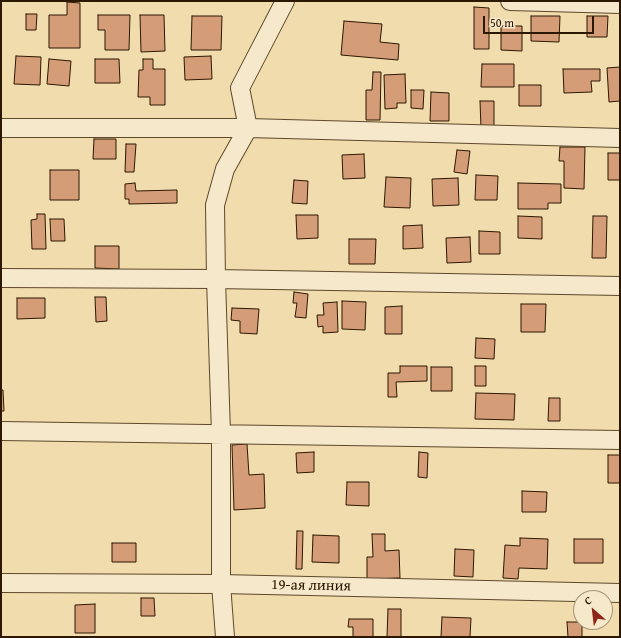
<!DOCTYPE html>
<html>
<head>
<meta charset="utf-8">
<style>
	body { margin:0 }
	#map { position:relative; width:621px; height:638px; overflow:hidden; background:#f1dcad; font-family:"Gentium Book Plus",serif }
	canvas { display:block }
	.frame { position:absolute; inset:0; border:2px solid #2c1700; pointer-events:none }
	.north { position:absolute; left:573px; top:590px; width:40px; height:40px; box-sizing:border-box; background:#f6e8ca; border:1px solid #a59479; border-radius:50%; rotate:332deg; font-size:11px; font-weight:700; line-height:16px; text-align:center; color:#2c1700 }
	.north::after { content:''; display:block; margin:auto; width:14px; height:18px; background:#8f2418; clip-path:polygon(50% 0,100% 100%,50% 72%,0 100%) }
	.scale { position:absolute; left:483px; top:16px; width:111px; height:18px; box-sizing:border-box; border:2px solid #2c1700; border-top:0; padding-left:5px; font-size:12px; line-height:14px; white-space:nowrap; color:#2c1700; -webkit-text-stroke:3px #f6e8ca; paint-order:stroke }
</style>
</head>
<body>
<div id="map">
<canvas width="621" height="638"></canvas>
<div class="frame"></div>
<div class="north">С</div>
<div class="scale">50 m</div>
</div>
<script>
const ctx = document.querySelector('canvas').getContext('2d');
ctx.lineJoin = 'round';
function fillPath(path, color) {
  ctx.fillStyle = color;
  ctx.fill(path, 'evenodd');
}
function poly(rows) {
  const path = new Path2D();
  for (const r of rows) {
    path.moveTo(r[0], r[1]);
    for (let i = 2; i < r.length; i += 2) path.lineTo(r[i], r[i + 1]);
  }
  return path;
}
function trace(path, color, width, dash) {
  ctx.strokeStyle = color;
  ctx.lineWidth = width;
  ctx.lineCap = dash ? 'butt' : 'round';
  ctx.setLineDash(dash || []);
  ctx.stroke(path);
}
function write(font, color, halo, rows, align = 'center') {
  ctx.font = font + ' "Gentium Book Plus",serif';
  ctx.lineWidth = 3;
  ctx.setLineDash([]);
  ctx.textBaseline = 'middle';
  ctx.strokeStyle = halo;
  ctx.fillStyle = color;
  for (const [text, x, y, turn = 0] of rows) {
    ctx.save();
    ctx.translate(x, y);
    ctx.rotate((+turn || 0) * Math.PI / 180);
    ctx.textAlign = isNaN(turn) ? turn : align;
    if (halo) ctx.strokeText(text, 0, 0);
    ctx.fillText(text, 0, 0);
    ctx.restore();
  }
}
const building = poly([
	[67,2,80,3,80,48,49,48,49,15,67,15,67,2],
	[474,7,489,8,489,49,474,49,474,7],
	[26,14,37,14,36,30,26,30,26,14],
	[98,15,130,15,129,50,105,50,105,30,98,30,98,15],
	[140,15,164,15,165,51,141,52,140,15],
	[192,16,222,16,221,50,191,50,192,16],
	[531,16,560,16,559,42,531,41,531,16],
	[587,16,608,16,607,37,587,37,587,16],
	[344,21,382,24,380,42,399,44,398,60,341,55,344,21],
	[501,26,522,26,522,51,501,50,501,26],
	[16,56,41,57,40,85,14,84,16,56],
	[211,56,212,79,185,80,184,57,211,56],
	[49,59,71,61,69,86,47,84,49,59],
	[95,59,119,59,120,83,95,83,95,59],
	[143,59,153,59,153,69,165,69,165,105,150,105,150,97,138,97,139,70,143,70,143,59],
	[482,64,514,64,514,87,481,87,482,64],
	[620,67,620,101,609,102,607,68,620,67],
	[563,69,600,69,600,81,591,81,592,92,564,93,563,69],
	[373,72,381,72,380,120,366,120,366,90,372,90,373,72],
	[405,74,406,103,397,103,397,108,385,109,384,75,405,74],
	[519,85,541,85,541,106,519,106,519,85],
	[411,90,424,90,423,109,411,108,411,90],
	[431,92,449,93,449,121,430,121,431,92],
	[480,101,494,101,494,128,481,128,480,101],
	[94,139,116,139,116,159,93,159,94,139],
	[126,144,136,144,134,172,125,172,126,144],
	[560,147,585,147,584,189,564,188,564,161,559,161,560,147],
	[457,150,470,151,467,174,454,172,457,150],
	[608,153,620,153,620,180,608,180,608,153],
	[364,154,365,178,343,179,342,155,364,154],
	[50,170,79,170,79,200,50,200,50,170],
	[476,175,498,176,497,200,475,200,476,175],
	[386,177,411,178,410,208,384,207,386,177],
	[458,178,459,205,433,206,432,179,458,178],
	[294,180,308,181,307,204,292,203,294,180],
	[135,183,136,191,177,190,177,203,129,204,129,199,125,199,125,184,135,183],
	[518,183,561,184,561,203,548,203,548,209,518,209,518,183],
	[37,214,45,214,46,249,32,249,31,220,37,219,37,214],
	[296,215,318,215,318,238,297,239,296,215],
	[518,216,542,217,542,239,518,238,518,216],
	[593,216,607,216,606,258,592,258,593,216],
	[50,219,64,219,65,241,51,241,50,219],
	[422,225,423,248,403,249,403,226,422,225],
	[479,231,500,232,500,254,479,254,479,231],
	[470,237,471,262,447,263,446,238,470,237],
	[349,239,376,239,375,264,349,264,349,239],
	[95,246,119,246,119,269,95,268,95,246],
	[294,292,308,294,306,318,295,317,297,303,293,303,294,292],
	[95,297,106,297,107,321,96,322,95,297],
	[17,298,45,298,45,318,17,319,17,298],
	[342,301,366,302,365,330,342,329,342,301],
	[337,302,338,332,323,333,323,326,318,327,317,315,324,315,323,303,337,302],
	[521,304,546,304,545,332,521,332,521,304],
	[402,306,402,334,385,334,385,307,402,306],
	[232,308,259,309,257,334,240,333,240,321,231,320,232,308],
	[476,338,495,339,494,359,475,358,476,338],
	[400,366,427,366,427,381,396,382,397,397,388,397,388,373,400,373,400,366],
	[475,366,486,366,486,386,475,386,475,366],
	[431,367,452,367,452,391,431,391,431,367],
	[1,390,3,390,4,411,1,411,1,390],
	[476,393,515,394,514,420,475,419,476,393],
	[549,398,560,398,560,421,548,421,549,398],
	[247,444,249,475,264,474,265,508,234,510,232,445,247,444],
	[314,452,314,472,297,473,296,453,314,452],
	[419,452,428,453,427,478,418,477,419,452],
	[608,455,620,455,620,483,608,483,608,455],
	[347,482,369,482,369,506,346,505,347,482],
	[522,491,547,492,546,512,522,512,522,491],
	[297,531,303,531,302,569,296,569,297,531],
	[372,534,385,534,385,551,399,550,400,578,367,579,367,557,373,557,372,534],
	[313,535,339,536,339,563,312,562,313,535],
	[520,538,548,539,547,569,519,568,518,579,503,578,505,545,520,546,520,538],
	[574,539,603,539,603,563,574,563,574,539],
	[112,543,136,543,136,562,112,562,112,543],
	[455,549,474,550,473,577,454,576,455,549],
	[141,598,154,598,155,616,141,616,141,598],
	[95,604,95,633,75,633,75,605,95,604],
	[388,609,401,609,401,637,387,637,388,609],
	[442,617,471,618,470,637,441,637,442,617],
	[349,619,373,619,373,637,353,637,353,627,348,627,349,619],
	[567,622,582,622,582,637,568,637,567,622]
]);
fillPath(building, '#d59c78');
trace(building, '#2c1700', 1);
const street = poly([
	[510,1,620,4],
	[1,128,248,128,620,138],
	[1,278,216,279,620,286],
	[1,431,620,440],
	[1,583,221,584,620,593],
	[225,637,221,584,221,434,216,279,215,205,225,169,248,128,240,88,285,1]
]);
trace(street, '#5d482b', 20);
trace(street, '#f6e8ca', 18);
write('15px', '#2c1700', '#f6e8ca', [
	["19-ая линия",311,586,1]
]);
</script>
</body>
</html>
